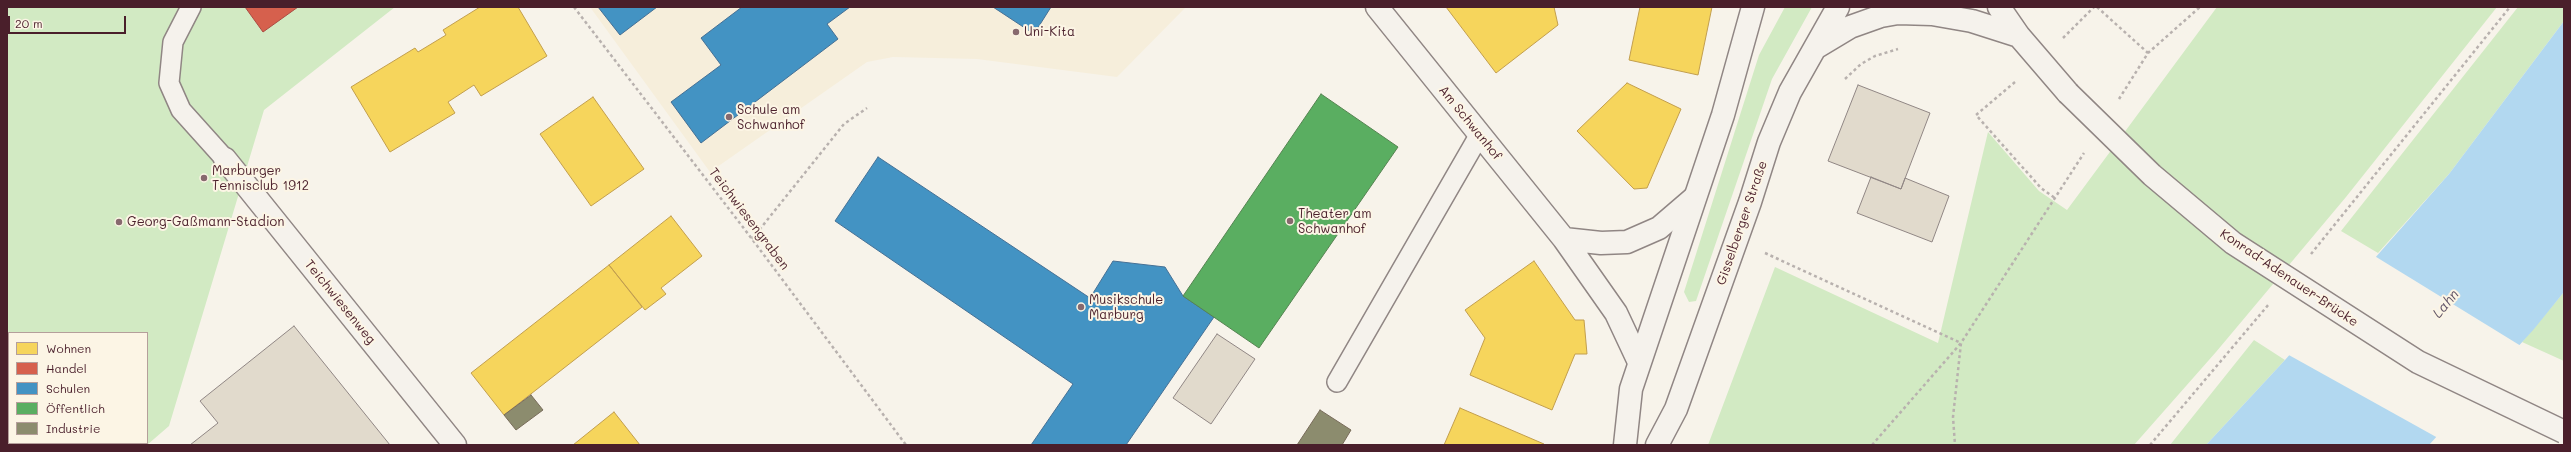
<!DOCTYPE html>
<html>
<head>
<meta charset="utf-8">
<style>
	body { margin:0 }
	#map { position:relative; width:2571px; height:452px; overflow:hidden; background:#f7f3ea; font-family:Mali,sans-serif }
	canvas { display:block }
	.frame { position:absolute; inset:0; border:8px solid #4a1f2b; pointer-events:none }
	.legend { position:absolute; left:8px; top:332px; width:140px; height:112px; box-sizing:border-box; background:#fcf5e5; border:1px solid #b59f9b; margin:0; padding:5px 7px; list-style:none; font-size:12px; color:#4a1f2b }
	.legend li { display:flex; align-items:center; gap:8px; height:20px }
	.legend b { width:20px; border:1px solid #b59f9b }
	.scale { position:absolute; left:8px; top:16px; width:118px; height:18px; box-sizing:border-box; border:2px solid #4a1f2b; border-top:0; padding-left:5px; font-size:12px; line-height:14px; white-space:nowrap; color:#4a1f2b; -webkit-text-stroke:3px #fcf5e5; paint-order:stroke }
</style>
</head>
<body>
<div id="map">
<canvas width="2571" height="452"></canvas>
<div class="frame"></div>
<ul class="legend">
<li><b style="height:11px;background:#f6d55c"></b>Wohnen</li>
<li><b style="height:11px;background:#d6604d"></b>Handel</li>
<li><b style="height:11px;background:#4393c3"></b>Schulen</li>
<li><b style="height:11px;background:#5aae61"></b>Öffentlich</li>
<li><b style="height:11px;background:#8c8c6e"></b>Industrie</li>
</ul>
<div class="scale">20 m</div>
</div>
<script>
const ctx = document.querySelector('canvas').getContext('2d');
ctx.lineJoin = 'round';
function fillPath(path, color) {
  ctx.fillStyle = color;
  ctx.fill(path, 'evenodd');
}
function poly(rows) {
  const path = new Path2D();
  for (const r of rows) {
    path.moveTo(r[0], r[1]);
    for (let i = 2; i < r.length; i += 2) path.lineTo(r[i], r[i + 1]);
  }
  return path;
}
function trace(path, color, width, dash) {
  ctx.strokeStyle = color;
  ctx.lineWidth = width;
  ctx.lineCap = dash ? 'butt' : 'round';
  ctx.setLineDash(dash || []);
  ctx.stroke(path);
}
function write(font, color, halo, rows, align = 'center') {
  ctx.font = font + ' Mali,sans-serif';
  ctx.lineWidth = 4;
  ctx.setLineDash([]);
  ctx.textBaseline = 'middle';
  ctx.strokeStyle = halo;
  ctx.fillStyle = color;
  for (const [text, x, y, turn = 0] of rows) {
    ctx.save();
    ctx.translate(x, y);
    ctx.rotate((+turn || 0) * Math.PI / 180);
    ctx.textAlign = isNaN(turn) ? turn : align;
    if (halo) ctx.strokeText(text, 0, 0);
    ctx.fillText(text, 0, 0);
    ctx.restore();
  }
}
fillPath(poly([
	[590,7,1186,7,1117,77,977,59,893,57,867,62,710,172]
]), '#f6eedb');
fillPath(poly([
	[7,7,395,7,264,110,169,426,147,445,7,445],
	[9,333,147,333,147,443,9,443],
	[1785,7,1812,7,1772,79,1696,301,1689,302,1684,292,1759,55],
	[2217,7,2497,7,2346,197,2216,352,2134,445,1708,445,1775,267,1938,343,1988,132,2039,191,2067,210],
	[2518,7,2564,7,2564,21,2449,174,2378,253,2341,231],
	[2564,292,2564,361,2522,342],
	[2254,340,2285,360,2206,445,2170,445]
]), '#d2eac3');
fillPath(poly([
	[2564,21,2564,292,2534,329,2429,445,2206,445,2285,360,2449,174]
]), '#b2d8f0');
fillPath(poly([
	[2373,255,2521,346,2438,438,2287,354]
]), '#f7f3ea');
const homes = poly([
	[480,7,518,7,547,56,481,96,474,85,448,102,455,113,390,152,351,87,415,48,418,52,446,35,443,30,480,7],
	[1446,7,1554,7,1558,25,1496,73,1446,7],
	[1640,7,1712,7,1698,75,1629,60,1640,7],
	[1627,83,1681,109,1647,188,1634,189,1577,131,1627,83],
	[593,97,644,169,591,206,540,134,593,97],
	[671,216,702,256,661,288,666,294,645,310,609,265,671,216],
	[1534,261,1575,320,1584,320,1587,354,1575,354,1552,410,1470,375,1485,338,1465,310,1534,261],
	[609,265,642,307,504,415,471,373,609,265],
	[1460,408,1544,444,1543,445,1444,445,1460,408],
	[614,412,640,445,573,445,614,412]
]);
fillPath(homes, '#f6d55c');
trace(homes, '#c29e4d', 1);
const shops = poly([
	[245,7,298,7,263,32,245,7]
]);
fillPath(shops, '#d6604d');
trace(shops, '#ac4c43', 1);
const schools = poly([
	[598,7,657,7,620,35,598,7],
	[742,7,850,7,827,24,838,39,701,143,671,102,721,65,701,38,742,7],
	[993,7,1051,7,1034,34,993,7],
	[878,157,1090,298,1113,261,1165,267,1183,296,1214,317,1126,445,1031,445,1073,384,835,221,878,157]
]);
fillPath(schools, '#4393c3');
trace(schools, '#457095', 1);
const public = poly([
	[1321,94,1398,147,1259,348,1183,296,1321,94]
]);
fillPath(public, '#5aae61');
trace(public, '#558351', 1);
const industry = poly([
	[531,395,543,410,516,430,504,415,531,395],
	[1320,410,1351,430,1342,445,1297,445,1320,410]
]);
fillPath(industry, '#8c8c6e');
trace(industry, '#786b5a', 1);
const building = poly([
	[1858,85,1930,113,1901,189,1828,161,1858,85],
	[1871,177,1901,189,1905,178,1949,196,1932,242,1857,213,1871,177],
	[294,326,390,445,190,445,218,423,200,401,294,326],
	[1217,334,1255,359,1211,424,1173,398,1217,334]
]);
fillPath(building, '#e1dacc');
trace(building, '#908684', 1);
const lane = poly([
	[191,7,173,42,169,83,181,110,225,159],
	[1337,382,1480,134]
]);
const street = poly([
	[1377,7,1564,239,1616,313,1639,362],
	[225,159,455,445],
	[1564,239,1601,243,1627,242,1659,228,1694,198]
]);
const secondary = poly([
	[1999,7,2019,36,2068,93],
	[1815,48,1850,27,1881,16,1898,13,1932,14,1972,21,2019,36],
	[1625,445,1631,389,1723,115,1753,7],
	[1657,445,1676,409,1750,202,1769,142,1790,92,1838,7]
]);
trace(lane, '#908684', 22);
trace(street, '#908684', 25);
trace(secondary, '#908684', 25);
trace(poly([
	[574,7,752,239,906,445],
	[2097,7,2148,53],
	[2063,38,2094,7],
	[1845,79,1861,64,1875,56,1898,49],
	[2015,82,1976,115,2041,188,2055,198],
	[2119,99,2148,53,2200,7],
	[752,239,844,124,867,108],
	[1765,253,1961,343,1953,417,1955,445],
	[2311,254,2510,7],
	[1872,445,1961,343,2084,153],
	[2150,445,2269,304]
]), '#b8b1ae', 2.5, [3, 3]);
trace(lane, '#f5f2ec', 19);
trace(street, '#f5f2ec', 22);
trace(secondary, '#f5f2ec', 22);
const secondaryBridge = poly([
	[2068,93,2152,175,2233,243,2418,362,2564,432]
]);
trace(secondaryBridge, '#908684', 25, []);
trace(secondaryBridge, '#f5f2ec', 22);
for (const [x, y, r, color] of [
	[1016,32,4,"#87696e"],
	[729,117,4,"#87696e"],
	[204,178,4,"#87696e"],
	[1290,221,4,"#87696e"],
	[119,222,4,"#87696e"],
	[1081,307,4,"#87696e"]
]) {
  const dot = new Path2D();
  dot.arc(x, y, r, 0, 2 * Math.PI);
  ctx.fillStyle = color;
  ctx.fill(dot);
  trace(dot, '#fcf5e5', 1.5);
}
write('13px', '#4a1f2b', '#fcf5e5', [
	["Uni-Kita",1024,32],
	["Schule am",737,110],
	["Schwanhof",737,125],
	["Marburger",212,171],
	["Tennisclub 1912",212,186],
	["Theater am",1298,214],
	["Schwanhof",1298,229],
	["Georg-Gaßmann-Stadion",127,222],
	["Musikschule",1089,300],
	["Marburg",1089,315]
], 'left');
write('13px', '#4a1f2b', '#fcf5e5', [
	["Am Schwanhof",1470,123,51],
	["Teichwiesengraben",749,219,53],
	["Gisselberger Straße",1742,223,-71],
	["Konrad-Adenauer-Brücke",2289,278,34],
	["Teichwiesenweg",340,302,51]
]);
write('italic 14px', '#605367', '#fcf5e5', [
	["Lahn",2446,304,-50]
]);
</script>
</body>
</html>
